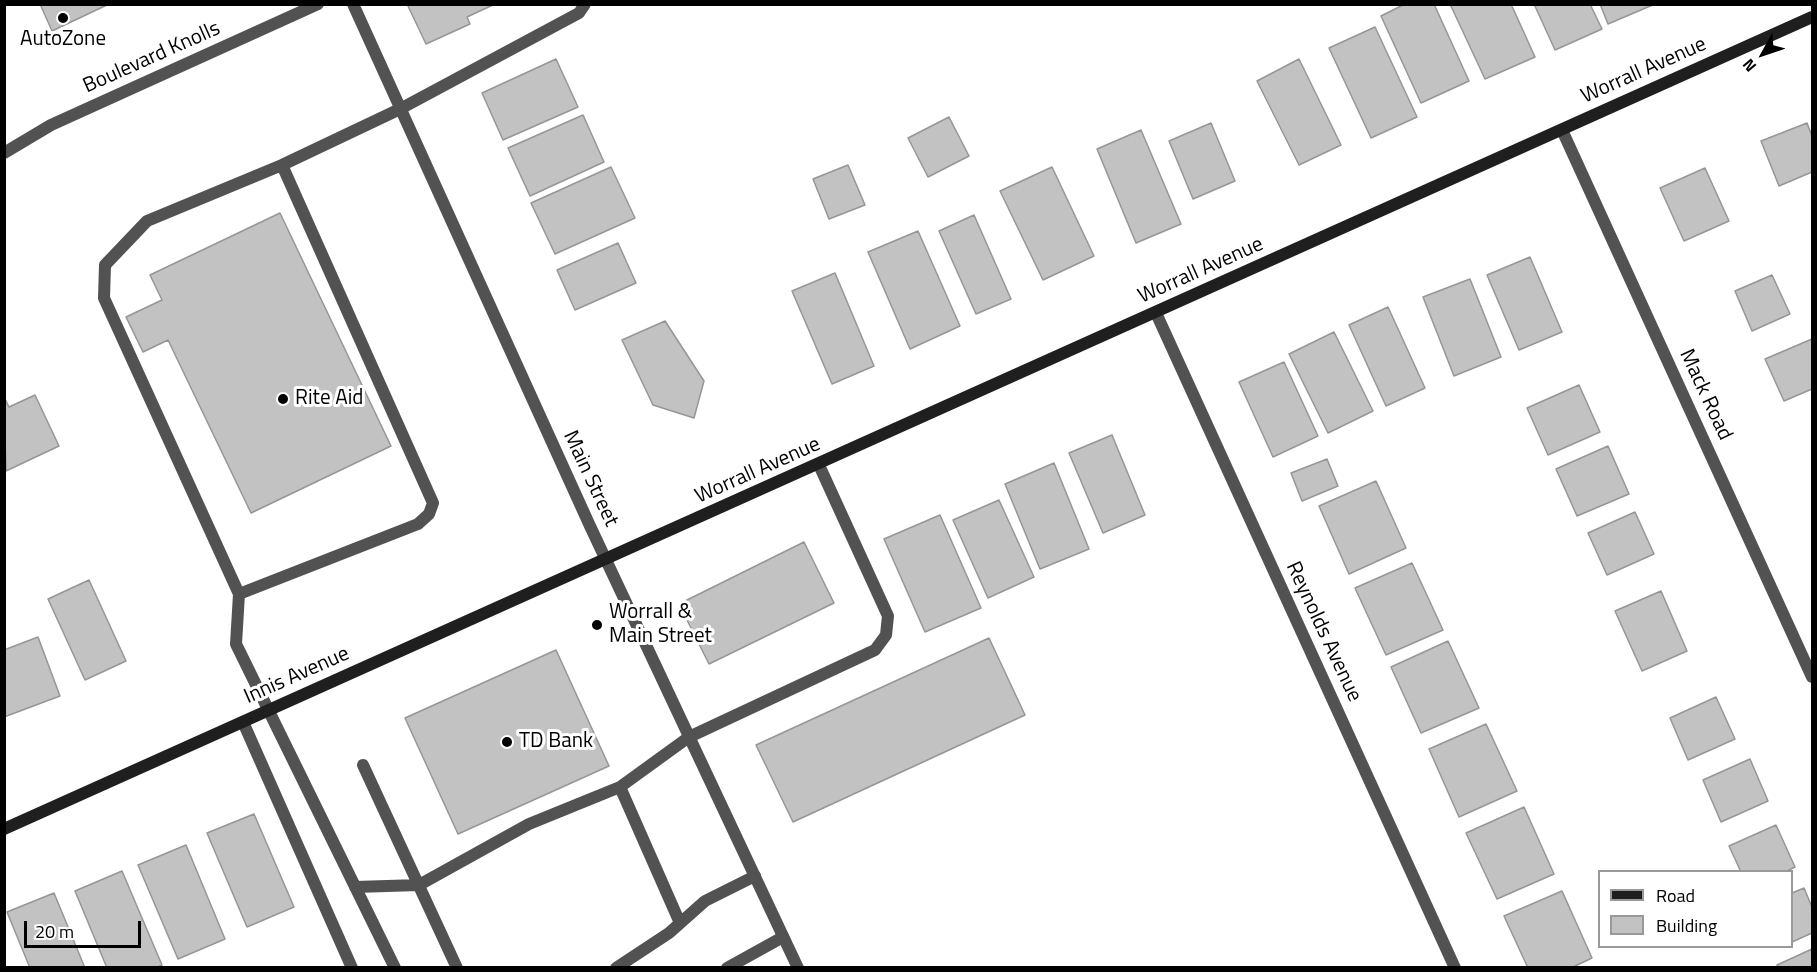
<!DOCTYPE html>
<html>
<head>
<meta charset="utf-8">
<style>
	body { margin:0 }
	#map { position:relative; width:1817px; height:972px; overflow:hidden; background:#fff; font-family:"Titillium Web",sans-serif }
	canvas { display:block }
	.frame { position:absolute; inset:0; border:6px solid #000; pointer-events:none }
	.legend { position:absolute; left:1598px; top:870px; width:195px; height:78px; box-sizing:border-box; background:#fff; border:2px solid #999; margin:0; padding:8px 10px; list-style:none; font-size:18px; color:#000 }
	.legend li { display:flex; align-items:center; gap:12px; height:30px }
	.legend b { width:30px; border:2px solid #999 }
	.north { position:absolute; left:1733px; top:24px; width:60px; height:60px; -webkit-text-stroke:4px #fff; paint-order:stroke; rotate:230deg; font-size:16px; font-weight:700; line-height:24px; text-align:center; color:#000 }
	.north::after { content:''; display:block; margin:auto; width:21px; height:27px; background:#000; clip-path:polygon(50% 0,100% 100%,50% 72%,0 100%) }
	.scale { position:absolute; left:24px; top:921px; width:117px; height:27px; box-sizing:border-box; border:3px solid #000; border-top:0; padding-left:8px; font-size:18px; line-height:21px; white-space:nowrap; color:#000; -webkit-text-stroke:4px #fff; paint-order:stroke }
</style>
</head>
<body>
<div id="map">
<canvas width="1817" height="972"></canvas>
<div class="frame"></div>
<ul class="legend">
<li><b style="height:8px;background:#1f1f1f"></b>Road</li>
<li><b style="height:16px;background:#c2c2c2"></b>Building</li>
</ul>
<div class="north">N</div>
<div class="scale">20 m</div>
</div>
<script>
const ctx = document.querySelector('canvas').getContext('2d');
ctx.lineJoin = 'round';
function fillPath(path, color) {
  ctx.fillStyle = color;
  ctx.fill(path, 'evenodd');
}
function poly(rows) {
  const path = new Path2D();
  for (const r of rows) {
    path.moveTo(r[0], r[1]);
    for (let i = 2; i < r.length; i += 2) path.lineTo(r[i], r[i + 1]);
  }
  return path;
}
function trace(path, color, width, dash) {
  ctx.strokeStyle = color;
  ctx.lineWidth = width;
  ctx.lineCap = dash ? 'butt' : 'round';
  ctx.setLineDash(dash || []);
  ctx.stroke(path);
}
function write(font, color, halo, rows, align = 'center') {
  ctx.font = font + ' "Titillium Web",sans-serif';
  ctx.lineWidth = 6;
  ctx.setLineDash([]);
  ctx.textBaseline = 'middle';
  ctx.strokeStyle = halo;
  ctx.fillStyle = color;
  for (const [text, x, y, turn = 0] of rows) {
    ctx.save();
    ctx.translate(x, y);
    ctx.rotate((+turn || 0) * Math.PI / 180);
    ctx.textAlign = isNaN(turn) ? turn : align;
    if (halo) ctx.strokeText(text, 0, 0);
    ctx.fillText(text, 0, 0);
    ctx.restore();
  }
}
const building = poly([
	[40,4,109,4,52,31,40,4],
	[407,4,495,4,467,17,470,24,426,44,407,4],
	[1405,4,1434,4,1469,81,1421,103,1381,16,1405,4],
	[1450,4,1511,4,1535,57,1485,79,1450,4],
	[1534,4,1590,4,1602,29,1555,50,1534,4],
	[1600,4,1655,4,1608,24,1600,4],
	[1375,27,1417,117,1371,138,1329,48,1375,27],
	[556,59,578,107,503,140,482,93,556,59],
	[1299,59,1341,145,1299,165,1257,81,1299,59],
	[583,115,604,162,530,196,508,148,583,115],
	[949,117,969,156,928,177,908,138,949,117],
	[1211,123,1235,181,1193,199,1169,141,1211,123],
	[1807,123,1812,136,1812,172,1779,186,1761,141,1807,123],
	[1141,130,1181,224,1136,243,1097,149,1141,130],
	[848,165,865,205,829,219,813,179,848,165],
	[611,167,635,218,555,254,531,203,611,167],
	[1052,167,1094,256,1043,280,1000,191,1052,167],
	[1705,168,1729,221,1684,241,1660,188,1705,168],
	[280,213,391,446,251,513,168,340,143,352,126,317,162,300,150,275,280,213],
	[974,215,1011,299,976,314,939,231,974,215],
	[918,231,960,326,910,349,868,252,918,231],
	[618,243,636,283,575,310,557,270,618,243],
	[1530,257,1562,332,1519,350,1487,275,1530,257],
	[835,273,874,366,832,384,792,291,835,273],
	[1772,275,1790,314,1752,331,1735,291,1772,275],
	[1470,279,1501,357,1454,376,1423,297,1470,279],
	[1388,307,1425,388,1386,406,1349,325,1388,307],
	[665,321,704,381,694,418,653,405,622,340,665,321],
	[1334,332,1373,411,1328,433,1289,354,1334,332],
	[1812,339,1812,389,1784,401,1765,359,1812,339],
	[1284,362,1318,436,1273,457,1239,382,1284,362],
	[1579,385,1600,432,1548,455,1527,408,1579,385],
	[35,395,59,446,6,471,4,397,9,407,35,395],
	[1112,435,1145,515,1103,533,1069,453,1112,435],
	[1608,446,1629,494,1577,516,1556,469,1608,446],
	[1327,459,1338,486,1302,501,1291,473,1327,459],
	[1054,463,1089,549,1040,569,1005,484,1054,463],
	[1376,481,1406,548,1349,574,1319,506,1376,481],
	[999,500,1034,577,988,598,953,520,999,500],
	[1635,512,1654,554,1607,575,1588,533,1635,512],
	[940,515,981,608,925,632,884,539,940,515],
	[804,542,834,603,709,664,679,604,804,542],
	[1412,563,1443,630,1386,655,1355,588,1412,563],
	[89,580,126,661,85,680,48,599,89,580],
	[1661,591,1687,651,1642,671,1615,611,1661,591],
	[38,637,60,696,4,717,4,650,38,637],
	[989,638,1025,715,793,822,756,745,989,638],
	[1448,641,1479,708,1421,733,1391,667,1448,641],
	[556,650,609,766,458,834,405,718,556,650],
	[1716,697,1735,739,1688,760,1670,718,1716,697],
	[1486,724,1517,791,1459,817,1429,749,1486,724],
	[1750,759,1768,801,1721,822,1703,780,1750,759],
	[1524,807,1554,874,1497,899,1466,833,1524,807],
	[254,814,294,907,247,927,207,833,254,814],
	[1776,825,1795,867,1785,872,1741,872,1729,846,1776,825],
	[186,845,225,939,178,959,138,865,186,845],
	[122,871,162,965,155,968,107,968,75,891,122,871],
	[1804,888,1812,907,1812,933,1792,942,1792,893,1804,888],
	[1562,891,1592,958,1571,968,1528,968,1504,916,1562,891],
	[54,893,85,968,30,968,7,912,54,893],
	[1812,949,1812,968,1778,968,1777,965,1812,949]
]);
fillPath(building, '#c2c2c2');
trace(building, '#969696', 1.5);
trace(poly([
	[239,594,418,524,429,514,433,503,282,165],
	[243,722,352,968],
	[363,765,457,968],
	[620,787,680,923],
	[355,887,419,885,529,824,620,787,689,737,875,650,886,635,888,616,819,465],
	[395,968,236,644,239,594,104,298,105,265,147,221,282,165,400,109,579,13,585,4],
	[616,968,669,933,705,901,755,876],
	[727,968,783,937]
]), '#525252', 12);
trace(poly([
	[1562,130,1812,677],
	[4,153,51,125,318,4],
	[1156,313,1455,968]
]), '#525252', 12);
trace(poly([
	[353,4,590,526,798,968]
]), '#525252', 12);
trace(poly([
	[4,829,1812,17]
]), '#1f1f1f', 12);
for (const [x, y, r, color] of [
	[63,18,6,"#000"],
	[283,399,6,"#000"],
	[597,625,6,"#000"],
	[507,742,6,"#000"]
]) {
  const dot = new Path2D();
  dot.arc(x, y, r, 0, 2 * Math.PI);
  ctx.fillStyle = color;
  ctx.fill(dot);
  trace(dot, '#fff', 2);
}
write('21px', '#000', '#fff', [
	["AutoZone",63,40,"center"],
	["Rite Aid",295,399],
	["Worrall &",609,613],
	["Main Street",609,637],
	["TD Bank",519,742]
], 'left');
write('21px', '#000', '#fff', [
	["Boulevard Knolls",152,58,-24],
	["Worrall Avenue",1644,71,-24],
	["Worrall Avenue",1201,271,-24],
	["Mack Road",1705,395,65],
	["Worrall Avenue",758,471,-24],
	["Main Street",590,479,65],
	["Reynolds Avenue",1323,632,65],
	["Innis Avenue",297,676,-24]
]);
</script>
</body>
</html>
